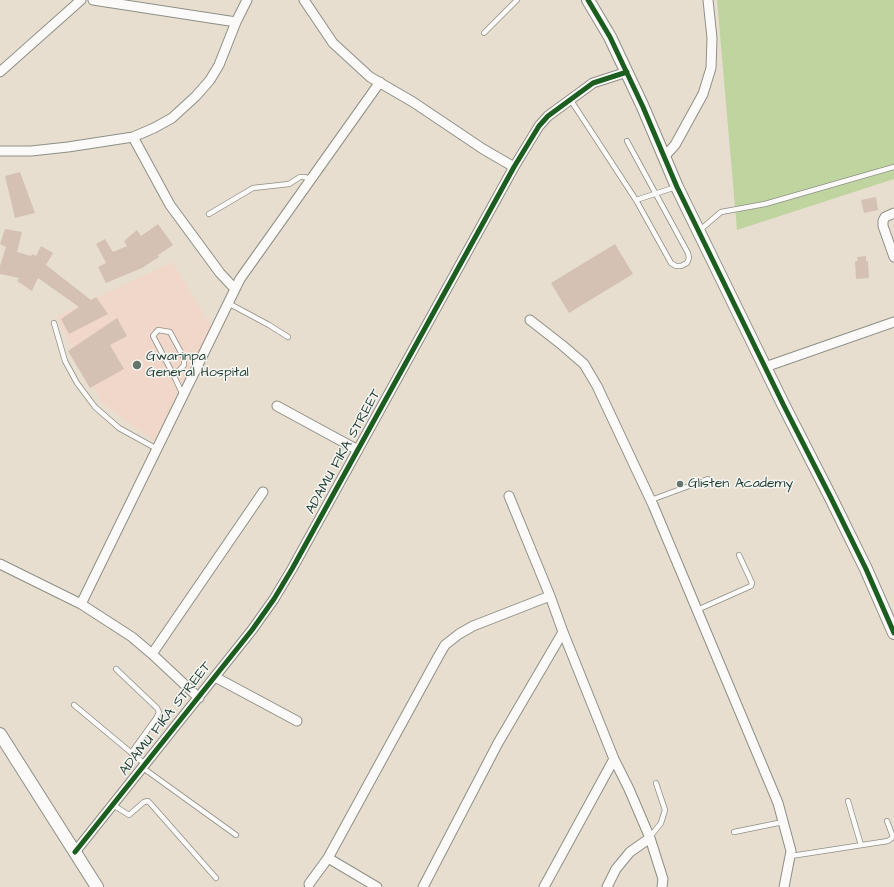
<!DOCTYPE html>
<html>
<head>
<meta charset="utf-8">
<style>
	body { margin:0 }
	canvas { display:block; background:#e7ded0 }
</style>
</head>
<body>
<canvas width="894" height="887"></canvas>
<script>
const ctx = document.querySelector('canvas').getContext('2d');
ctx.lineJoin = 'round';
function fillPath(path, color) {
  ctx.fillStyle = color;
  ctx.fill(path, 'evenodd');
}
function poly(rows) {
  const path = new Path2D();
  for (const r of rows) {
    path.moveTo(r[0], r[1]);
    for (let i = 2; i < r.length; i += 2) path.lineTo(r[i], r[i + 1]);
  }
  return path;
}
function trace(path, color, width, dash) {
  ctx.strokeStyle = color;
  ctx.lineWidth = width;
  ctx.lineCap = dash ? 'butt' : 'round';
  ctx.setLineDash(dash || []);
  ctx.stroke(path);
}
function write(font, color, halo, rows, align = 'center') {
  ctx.font = font + ' "Architects Daughter",sans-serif';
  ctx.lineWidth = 3;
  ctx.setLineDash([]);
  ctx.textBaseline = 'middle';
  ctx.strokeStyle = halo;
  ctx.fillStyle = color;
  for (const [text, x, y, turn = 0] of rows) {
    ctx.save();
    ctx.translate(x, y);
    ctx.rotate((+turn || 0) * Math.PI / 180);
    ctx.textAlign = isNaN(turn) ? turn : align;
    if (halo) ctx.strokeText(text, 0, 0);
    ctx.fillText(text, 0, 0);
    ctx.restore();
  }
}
fillPath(poly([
	[172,262,212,327,154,441,101,402,56,317]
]), '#f0d7ca');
fillPath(poly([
	[717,0,894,0,894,179,737,230]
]), '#c0d4a0');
fillPath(poly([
	[20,172,35,213,15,218,5,176],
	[876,197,878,210,864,213,861,200],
	[158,224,173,245,158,255,159,257,142,268,106,283,98,267,106,263,96,244,105,239,113,252,127,246,124,241,137,230,141,236],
	[5,229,22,232,17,252,31,256,32,254,36,256,41,246,53,253,46,265,91,300,96,297,108,314,69,334,61,319,79,307,38,278,32,291,17,281,19,278,0,274,0,266,6,247,0,244],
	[615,244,633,274,569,313,551,283],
	[866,256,866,261,868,261,869,278,856,279,855,261,858,261,857,257],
	[117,318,127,336,110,345,124,369,90,388,68,351]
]), '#d4c1b4');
const service = poly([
	[484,33,517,0],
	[570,99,636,200,676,187],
	[627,141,688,253,689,258,687,263,681,266,676,266,671,263,636,200],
	[209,214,253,188,289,184,300,177,304,177,311,179],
	[700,230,721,212,765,204,894,167],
	[228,303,269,325,288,337],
	[54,323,65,361,77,383,95,407,119,428,157,449],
	[174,376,184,365,184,358,170,332,158,330,153,336,174,376,183,395],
	[651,500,708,479],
	[697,610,751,586,752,583,739,555],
	[116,669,157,708,159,712,157,717,131,753],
	[74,705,146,765],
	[143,768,236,835],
	[848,801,861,845],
	[113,805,129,815,144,802,148,801,150,803,216,878],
	[734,832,783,822],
	[650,837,661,823,665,810,656,783],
	[791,856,888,841,893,837,887,821]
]);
const minor = poly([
	[93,0,236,22],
	[304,0,333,43,370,77,413,102,483,149,514,167],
	[0,72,81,0],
	[133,137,170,205,220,273,235,289],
	[0,151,31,151,68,147,133,137,154,128,172,118,196,96,210,80,219,65,236,22,247,0],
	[664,157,675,145,703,94,711,68,712,38,708,0],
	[894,213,885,217,883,221,883,226,894,257],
	[530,320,562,345,584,364,597,386,653,505,778,803,791,851,784,887],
	[765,367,894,322],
	[277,406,358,450],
	[509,496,550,596,563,632,614,759,629,789,650,838,663,879,662,887],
	[0,564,81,604,132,637,152,654,199,698],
	[81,604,240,279,380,82],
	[152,654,263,492],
	[215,677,297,721],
	[75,852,252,630,274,599,292,569,514,167,539,126,548,116,593,83,627,72],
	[328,858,438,657,445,645,459,634,473,626,550,596],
	[309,884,328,858,377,887],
	[423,887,498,743,563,632],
	[544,887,614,759],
	[607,887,616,869,630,852,650,838]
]);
const tertiary = poly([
	[588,0,610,37,643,107,677,187,784,406,831,498,866,569,894,633],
	[0,734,97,887]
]);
trace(service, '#8e8f86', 6);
trace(minor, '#8e8f86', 11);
trace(tertiary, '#8e8f86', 14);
trace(service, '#fbfaf8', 4.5);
trace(minor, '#fbfaf8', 9);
trace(tertiary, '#fbfaf8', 12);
trace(poly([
	[588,0,610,37,643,107,677,187,784,406,831,498,866,569,894,633],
	[75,852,252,630,274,599,292,569,514,167,539,126,548,116,593,83,627,72]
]), '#1b5e20', 5);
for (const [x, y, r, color] of [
	[137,365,5,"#65756b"],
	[680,484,4,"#65756b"]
]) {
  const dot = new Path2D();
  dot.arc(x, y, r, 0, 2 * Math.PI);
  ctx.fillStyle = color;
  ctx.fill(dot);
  trace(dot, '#f6f6f2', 1.5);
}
write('14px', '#1f3d34', '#f6f6f2', [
	["Gwarinpa",146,357],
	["General Hospital",146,373],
	["Glisten Academy",688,484]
], 'left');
write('14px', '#1f3d34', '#f6f6f2', [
	["ADAMU FIKA STREET",344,452,-61],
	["ADAMU FIKA STREET",166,719,-52]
]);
</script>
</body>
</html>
